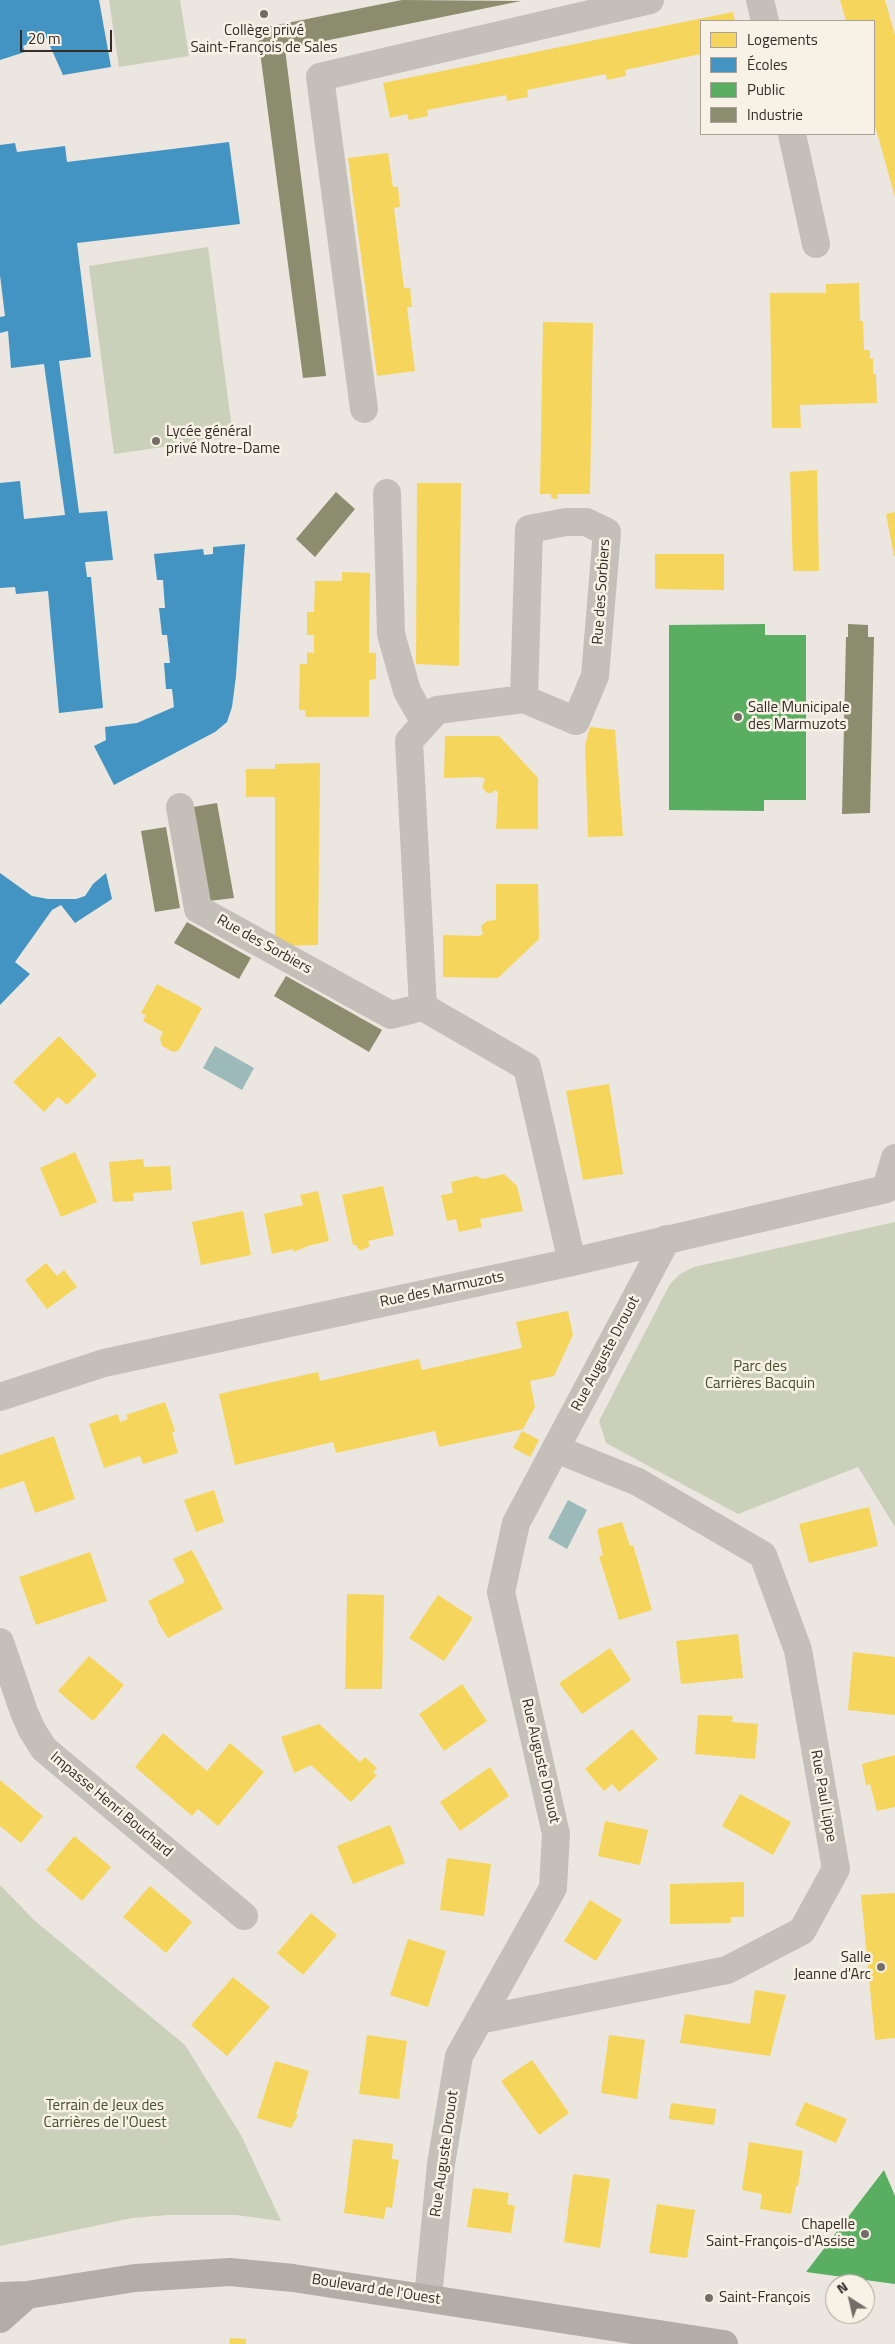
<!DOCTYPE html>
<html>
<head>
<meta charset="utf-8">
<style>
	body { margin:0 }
	#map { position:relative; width:895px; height:2344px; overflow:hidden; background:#ebe6df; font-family:"Titillium Web",sans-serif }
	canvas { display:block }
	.legend { position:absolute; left:700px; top:20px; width:175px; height:115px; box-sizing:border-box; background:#f8f1e6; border:1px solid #aaa29a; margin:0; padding:6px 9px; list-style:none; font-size:15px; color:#342c27 }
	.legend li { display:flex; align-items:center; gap:10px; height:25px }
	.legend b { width:25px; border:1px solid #aaa29a }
	.north { position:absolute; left:825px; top:2274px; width:50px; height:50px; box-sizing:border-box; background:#f8f1e6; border:1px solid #aaa29a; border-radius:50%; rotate:325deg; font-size:14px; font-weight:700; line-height:20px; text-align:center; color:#342c27 }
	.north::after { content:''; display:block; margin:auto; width:18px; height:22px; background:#746d67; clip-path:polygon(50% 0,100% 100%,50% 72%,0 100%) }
	.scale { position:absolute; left:20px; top:30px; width:92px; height:22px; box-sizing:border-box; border:2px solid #342c27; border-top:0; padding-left:6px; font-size:15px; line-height:18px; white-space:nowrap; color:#342c27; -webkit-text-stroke:4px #f8f1e6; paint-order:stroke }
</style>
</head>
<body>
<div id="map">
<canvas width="895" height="2344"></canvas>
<ul class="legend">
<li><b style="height:14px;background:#f6d55c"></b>Logements</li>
<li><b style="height:14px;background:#4393c3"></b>Écoles</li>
<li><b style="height:14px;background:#5aae61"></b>Public</li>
<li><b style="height:14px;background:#8c8c6e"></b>Industrie</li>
</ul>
<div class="north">N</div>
<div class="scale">20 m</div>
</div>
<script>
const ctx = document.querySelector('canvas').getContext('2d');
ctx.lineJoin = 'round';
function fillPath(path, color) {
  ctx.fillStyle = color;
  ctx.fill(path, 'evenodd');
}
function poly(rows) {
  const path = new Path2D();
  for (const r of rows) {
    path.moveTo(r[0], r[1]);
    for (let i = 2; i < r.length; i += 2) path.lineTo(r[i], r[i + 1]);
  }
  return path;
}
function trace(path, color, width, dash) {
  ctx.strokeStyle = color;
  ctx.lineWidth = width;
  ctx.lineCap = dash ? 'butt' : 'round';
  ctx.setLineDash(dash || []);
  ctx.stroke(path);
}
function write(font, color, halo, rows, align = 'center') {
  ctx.font = font + ' "Titillium Web",sans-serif';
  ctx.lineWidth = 5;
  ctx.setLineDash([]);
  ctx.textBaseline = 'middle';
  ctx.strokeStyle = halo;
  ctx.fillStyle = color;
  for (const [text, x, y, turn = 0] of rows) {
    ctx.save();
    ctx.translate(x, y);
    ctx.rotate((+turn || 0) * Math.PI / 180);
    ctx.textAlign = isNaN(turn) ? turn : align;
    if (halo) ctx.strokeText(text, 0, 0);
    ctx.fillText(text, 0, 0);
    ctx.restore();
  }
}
fillPath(poly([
	[109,0,180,0,189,56,119,67],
	[208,247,233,437,114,454,89,266],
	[895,1222,895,1527,858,1467,738,1514,606,1443,599,1421,670,1284,680,1274,694,1267],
	[0,1885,35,1921,185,2045,241,2135,281,2221,236,2215,168,2215,132,2218,0,2246]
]), '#cbd0ba');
fillPath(poly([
	[215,1046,254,1068,242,1090,203,1068],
	[568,1500,587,1510,567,1549,548,1538]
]), '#9dbabb');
fillPath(poly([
	[840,0,885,0,895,35,895,197,874,122,874,21,846,21],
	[733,12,735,21,701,21,701,54,625,70,626,76,607,80,606,74,527,90,528,97,507,101,506,95,427,110,428,116,409,120,407,114,390,118,383,83],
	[388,153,393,187,398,187,400,207,394,208,404,288,410,288,412,307,407,307,415,371,377,376,348,158],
	[859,283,860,321,863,321,864,350,870,350,870,359,873,358,873,374,876,374,877,403,800,405,801,428,772,428,770,293,826,293,826,284],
	[543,322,593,323,590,494,557,494,558,499,551,498,551,494,540,494],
	[817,470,819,571,793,571,790,472],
	[417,483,461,483,459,666,416,664],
	[895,512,895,556,894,556,886,514],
	[655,554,724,554,724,590,655,589],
	[342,572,370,573,369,653,376,653,376,679,369,680,369,717,306,717,305,710,299,710,300,664,307,664,307,652,314,653,314,635,307,635,307,612,314,612,315,581,342,581],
	[590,727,615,730,623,836,588,837,585,745],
	[445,736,499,736,538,778,538,829,496,829,498,792,495,790,492,793,487,793,482,787,485,780,482,777,444,778],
	[320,763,318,945,275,946,275,797,246,797,246,769,275,769,275,764],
	[496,884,538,884,539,939,498,978,443,977,443,935,479,936,483,934,481,926,487,921,496,920],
	[157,984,202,1008,179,1050,173,1052,162,1046,160,1038,163,1032,143,1021,146,1015,141,1013],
	[59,1036,97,1075,67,1105,58,1097,44,1112,13,1082],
	[609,1084,623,1174,583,1180,566,1091],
	[75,1152,97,1202,61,1217,40,1168],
	[143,1159,144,1167,170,1166,172,1190,133,1193,134,1201,113,1202,109,1162],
	[504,1174,517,1186,523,1211,480,1219,482,1227,459,1232,456,1219,447,1221,441,1195,453,1193,451,1182,476,1176,483,1179],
	[383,1186,394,1235,368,1241,370,1246,360,1251,356,1245,353,1245,342,1195],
	[318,1191,329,1241,308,1246,294,1252,293,1249,272,1254,264,1214,303,1205,300,1195],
	[243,1211,251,1255,201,1265,192,1222],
	[46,1263,57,1276,64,1270,77,1287,47,1309,25,1280],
	[568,1311,573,1335,554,1376,530,1381,535,1407,523,1429,439,1447,435,1431,336,1453,333,1442,235,1465,219,1394,318,1372,320,1381,419,1359,422,1370,522,1348,516,1322],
	[165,1402,175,1431,172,1433,178,1453,143,1464,140,1456,104,1468,89,1424,118,1414,120,1422,128,1419,126,1415],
	[522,1431,539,1440,530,1457,513,1448],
	[54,1436,75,1499,35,1513,24,1481,0,1489,0,1455],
	[214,1490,224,1522,196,1532,184,1500],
	[869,1507,878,1546,809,1563,799,1524],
	[622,1522,630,1546,633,1545,652,1610,619,1620,599,1556,603,1555,597,1529],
	[192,1550,223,1609,168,1638,157,1621,158,1620,148,1601,185,1582,173,1559],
	[90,1552,107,1601,36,1625,19,1577],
	[347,1594,384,1595,382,1689,345,1689],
	[438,1595,473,1618,444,1661,409,1638],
	[738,1634,743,1678,681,1684,676,1641],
	[610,1648,631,1680,582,1714,559,1683],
	[853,1652,895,1657,895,1715,848,1710],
	[89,1656,124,1685,93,1721,58,1691],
	[462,1684,487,1721,444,1751,419,1714],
	[698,1715,733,1716,732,1722,758,1724,755,1759,695,1754],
	[319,1724,360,1762,365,1757,377,1768,373,1772,377,1775,351,1802,311,1765,294,1773,281,1737],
	[632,1729,658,1759,619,1792,612,1784,604,1791,585,1769],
	[163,1733,207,1771,230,1743,264,1772,218,1826,198,1809,192,1816,135,1767],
	[895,1755,895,1807,877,1811,870,1784,866,1785,862,1764],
	[490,1767,509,1796,460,1831,440,1802],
	[0,1780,43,1816,21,1843,0,1826],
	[740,1794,791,1822,773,1855,722,1826],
	[605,1821,648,1830,640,1865,598,1856],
	[390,1825,405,1863,353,1884,337,1846],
	[74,1836,111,1867,82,1901,46,1870],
	[447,1858,491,1864,484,1916,440,1910],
	[744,1882,744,1917,731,1917,731,1923,670,1924,670,1884],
	[150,1886,192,1922,166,1953,123,1917],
	[895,1893,895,2038,875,2040,861,1895],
	[590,1900,622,1920,596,1961,564,1941],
	[311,1913,337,1935,303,1975,277,1953],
	[408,1939,446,1951,428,2007,390,1995],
	[233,1977,270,2007,227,2056,191,2025],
	[755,1990,786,1995,770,2056,680,2043,685,2014,750,2024],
	[367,2035,407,2041,399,2099,359,2094],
	[609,2035,645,2040,637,2099,601,2093],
	[532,2060,569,2113,539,2135,501,2081],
	[275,2061,309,2071,296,2114,298,2115,291,2128,257,2118],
	[805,2102,847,2119,836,2143,795,2125],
	[671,2103,716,2109,714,2125,669,2119],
	[353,2139,393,2144,392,2159,399,2160,392,2208,386,2207,384,2219,344,2213],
	[749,2142,803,2151,798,2186,796,2186,791,2214,760,2209,762,2194,742,2190],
	[573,2174,610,2179,600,2248,564,2242],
	[473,2188,509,2193,507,2204,515,2206,511,2233,467,2227],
	[657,2204,695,2210,687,2258,649,2253],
	[230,2338,246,2339,246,2344,229,2344]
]), '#f6d55c');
fillPath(poly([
	[0,0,99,0,111,67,63,75,46,37,23,46,25,52,0,60],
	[229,142,240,224,77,243,91,357,59,361,79,513,107,511,113,560,85,562,87,577,91,577,103,708,59,713,48,591,16,594,15,587,0,588,0,483,20,481,24,519,65,515,44,364,11,368,8,331,0,333,0,317,5,316,0,275,0,145,15,143,17,152,65,146,67,162],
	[245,544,236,676,232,707,227,722,215,732,114,785,94,746,106,740,105,727,137,723,174,707,172,689,166,689,164,663,170,663,167,635,162,635,159,608,165,608,163,580,157,580,154,554,203,549,204,555,213,554,213,547],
	[0,873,32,896,48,899,76,899,85,896,93,884,106,873,112,899,75,923,61,905,52,910,15,962,30,974,0,1005]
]), '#4393c3');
fillPath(poly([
	[765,624,765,635,806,635,806,800,764,800,764,811,669,810,669,625],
	[884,2170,895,2196,895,2284,806,2272]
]), '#5aae61');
fillPath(poly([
	[402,0,521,1,285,49,326,376,303,378,257,29],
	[336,492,355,509,315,557,296,539],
	[848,624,868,625,868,637,874,637,870,813,842,814,846,637,848,637],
	[217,803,234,898,209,901,193,807],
	[166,827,180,908,155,912,141,831],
	[187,922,251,958,239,979,174,943],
	[286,976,382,1030,369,1052,274,996]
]), '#8c8c6e');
trace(poly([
	[760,0,765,21],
	[792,134,816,244],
	[364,409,320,77,650,0],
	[387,493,391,634,407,691,425,723],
	[524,699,576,721,595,676,607,532,586,522,566,522,529,529,524,699,437,710,409,741,423,1007,527,1067,572,1262],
	[180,807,198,909,391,1015,423,1007],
	[886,1189,895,1158],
	[0,1397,104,1363,572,1262,886,1189,895,1184],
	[0,1642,24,1712,32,1730,44,1749,244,1916],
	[479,2020,727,1970,802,1931,836,1869,798,1650,763,1555,638,1482,556,1449],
	[428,2298,441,2164,459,2056,553,1888,556,1834,501,1592,516,1523,667,1239]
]), '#c4bfb9', 28);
trace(poly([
	[0,2296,27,2295,135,2278,230,2272,293,2278,724,2344],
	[0,2319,27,2295]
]), '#b3ada8', 28);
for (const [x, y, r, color] of [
	[264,14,5,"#746d67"],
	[156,441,5,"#746d67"],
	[738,717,5,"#746d67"],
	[881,1967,5,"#746d67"],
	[865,2234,5,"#746d67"],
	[709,2298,5,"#746d67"]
]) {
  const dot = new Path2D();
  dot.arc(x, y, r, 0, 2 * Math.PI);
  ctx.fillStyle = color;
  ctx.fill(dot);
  trace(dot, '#f8f1e6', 2);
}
write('15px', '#342c27', '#f8f1e6', [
	["Collège privé",264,31,"center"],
	["Saint-François de Sales",264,48,"center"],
	["Lycée général",166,432],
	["privé Notre-Dame",166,449],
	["Salle Municipale",748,708],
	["des Marmuzots",748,725],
	["Salle",871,1958,"right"],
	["Jeanne d'Arc",871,1975,"right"],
	["Chapelle",855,2225,"right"],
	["Saint-François-d'Assise",855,2242,"right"],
	["Saint-François",719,2298]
], 'left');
write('15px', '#342c27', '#f8f1e6', [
	["Rue des Sorbiers",602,592,-86],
	["Rue des Sorbiers",264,945,29],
	["Rue des Marmuzots",442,1290,-12],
	["Rue Auguste Drouot",606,1354,-62],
	["Rue Auguste Drouot",540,1761,77],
	["Rue Paul Lippe",823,1796,80],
	["Impasse Henri Bouchard",111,1805,40],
	["Rue Auguste Drouot",445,2154,-82],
	["Boulevard de l'Ouest",376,2290,9]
]);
write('15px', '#41512c', '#f8f1e6', [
	["Parc des",760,1367],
	["Carrières Bacquin",760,1384],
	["Terrain de Jeux des",105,2106],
	["Carrières de l'Ouest",105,2123]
]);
</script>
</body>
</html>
